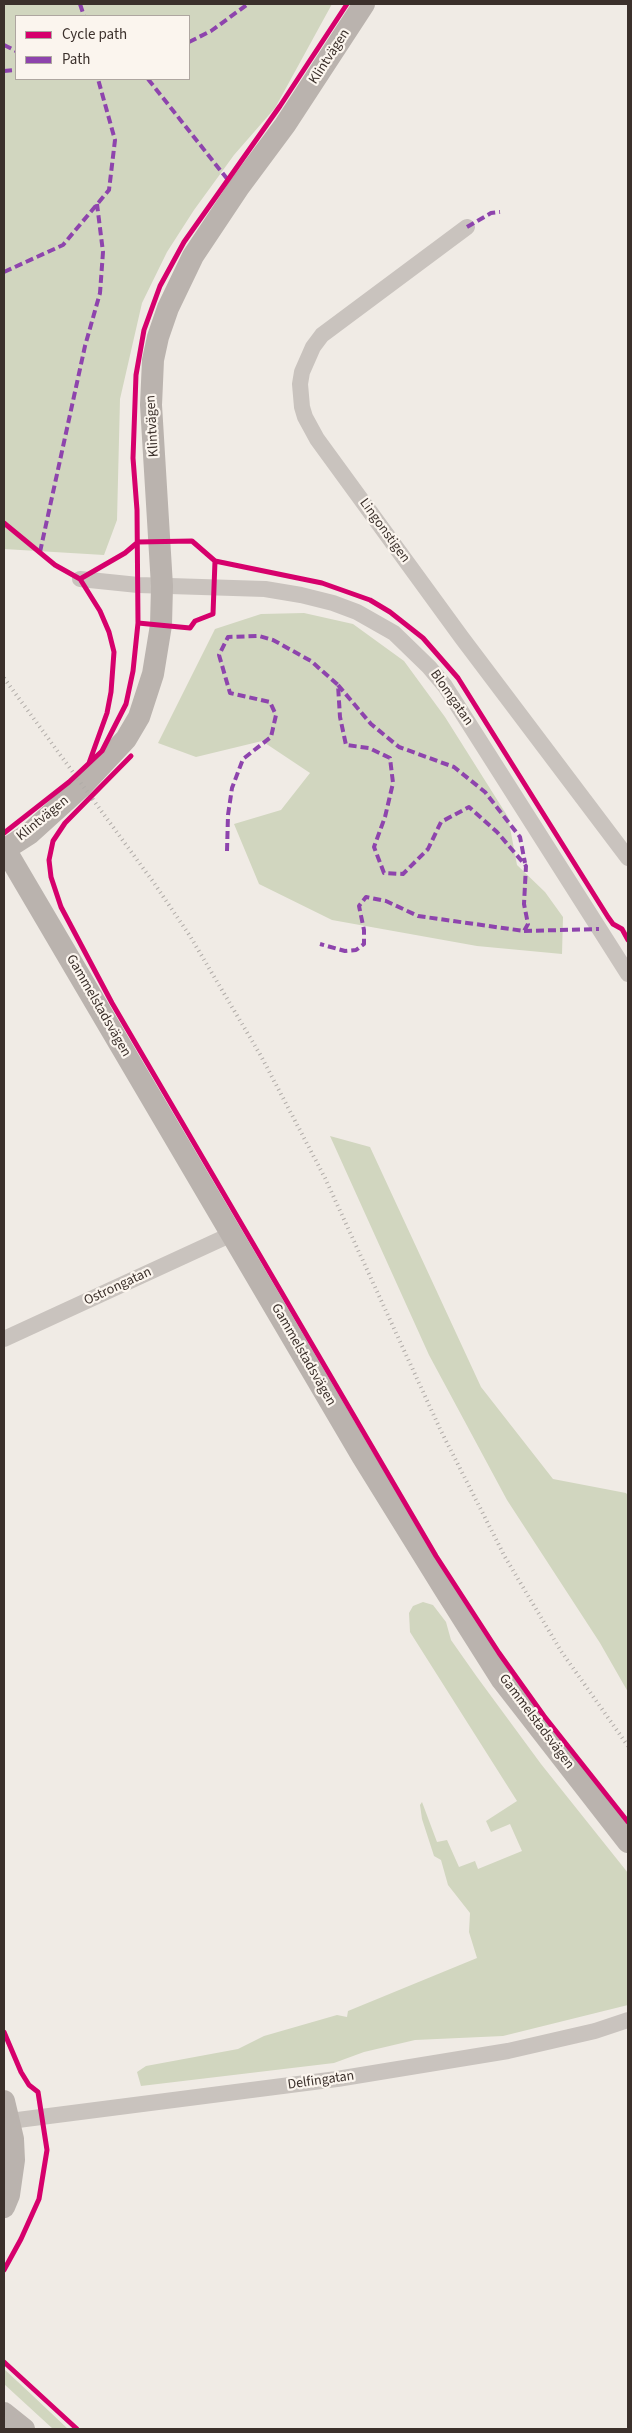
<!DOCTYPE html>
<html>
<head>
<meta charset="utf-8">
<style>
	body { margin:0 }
	#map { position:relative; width:632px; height:2433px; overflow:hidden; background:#f0ebe5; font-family:"Source Sans 3",sans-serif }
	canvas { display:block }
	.frame { position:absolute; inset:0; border:5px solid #3b302b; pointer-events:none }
	.legend { position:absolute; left:15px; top:15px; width:175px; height:65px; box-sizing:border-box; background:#fbf5ee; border:1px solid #aea6a0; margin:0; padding:6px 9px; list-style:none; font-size:15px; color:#3b302b }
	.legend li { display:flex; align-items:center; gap:10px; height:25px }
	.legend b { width:25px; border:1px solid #aea6a0 }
</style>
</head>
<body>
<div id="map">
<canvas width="632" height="2433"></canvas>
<div class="frame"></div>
<ul class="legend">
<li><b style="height:6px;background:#d6006c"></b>Cycle path</li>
<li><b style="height:6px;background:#8e44ad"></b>Path</li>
</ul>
</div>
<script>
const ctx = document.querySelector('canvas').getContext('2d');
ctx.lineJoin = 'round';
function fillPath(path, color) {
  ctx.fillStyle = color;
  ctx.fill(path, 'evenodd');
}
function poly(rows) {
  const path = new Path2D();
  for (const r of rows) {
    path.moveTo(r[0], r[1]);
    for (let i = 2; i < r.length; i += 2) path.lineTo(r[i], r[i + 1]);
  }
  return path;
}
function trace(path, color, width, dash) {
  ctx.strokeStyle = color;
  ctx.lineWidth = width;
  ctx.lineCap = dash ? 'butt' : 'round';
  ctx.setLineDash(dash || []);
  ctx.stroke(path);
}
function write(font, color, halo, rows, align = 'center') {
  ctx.font = font + ' "Source Sans 3",sans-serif';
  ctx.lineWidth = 4.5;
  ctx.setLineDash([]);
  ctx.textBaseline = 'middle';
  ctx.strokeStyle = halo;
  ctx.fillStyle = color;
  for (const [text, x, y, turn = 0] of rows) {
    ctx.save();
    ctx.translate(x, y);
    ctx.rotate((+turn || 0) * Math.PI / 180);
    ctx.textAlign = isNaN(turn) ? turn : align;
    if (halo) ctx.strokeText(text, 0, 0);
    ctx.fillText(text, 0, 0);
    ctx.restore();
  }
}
fillPath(poly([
	[4,4,332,4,275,108,234,155,194,210,167,252,142,303,120,399,117,520,104,555,4,549],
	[189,16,189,79,16,79,16,16],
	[304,613,353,624,404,661,445,717,508,817,517,865,545,892,563,917,562,954,477,946,332,920,259,884,234,824,281,810,310,773,262,741,196,757,158,743,215,629,261,614],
	[330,1136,370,1147,481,1387,553,1479,626,1493,628,1496,628,1692,600,1643,507,1500,429,1355],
	[423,1602,433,1605,446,1622,451,1640,477,1677,541,1764,628,1873,628,2005,503,2036,415,2040,364,2052,334,2063,141,2086,137,2072,146,2066,238,2049,264,2036,337,2015,347,2017,348,2011,477,1958,469,1932,470,1913,448,1885,441,1860,434,1856,422,1819,420,1805,422,1802,437,1842,447,1840,459,1867,475,1861,478,1869,522,1851,510,1824,491,1832,486,1821,517,1801,410,1632,409,1613,413,1606],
	[4,2369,31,2394,68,2429,53,2429,4,2384]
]), '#d1d6bf');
trace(poly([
	[467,227,322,335,313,347,302,372,300,384,302,407,305,417,317,439,462,638,628,858],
	[80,579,138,585,265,589,301,595,333,603,357,612,394,633,429,667,445,686,628,974],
	[4,1339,232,1234],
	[10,2121,337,2079,508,2051,595,2031,628,2020]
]), '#c9c3be', 16);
trace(poly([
	[5,849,362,1456,445,1590,502,1680,628,1842],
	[4,850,29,834,82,786,126,739,139,717,153,674,161,625,162,586,151,405,153,360,158,337,168,308,193,256,239,187,285,125,364,4],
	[4,2101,13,2139,14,2160,9,2195,4,2207],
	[4,2413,24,2429]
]), '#bab3ae', 22);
trace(poly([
	[4,678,154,883,190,936,261,1056,325,1178,441,1431,505,1557,561,1651,628,1746]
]), '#b1aca8', 4, [1, 4]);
trace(poly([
	[80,4,84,16],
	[189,42,211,31,248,4],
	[4,45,16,51],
	[4,71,16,70],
	[148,79,228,180],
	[467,227,491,213,500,212],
	[4,272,63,245,109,190,115,140,98,79],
	[40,552,85,346,100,293,103,252,97,204],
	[338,685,371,724,399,747,454,767,485,792,520,837,525,863],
	[227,851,228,815,232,788,243,759,271,737,276,715,270,702,230,693,219,655,228,637,259,636,273,640,311,661,338,685,340,717,346,745,369,748,390,758,393,783,385,817,374,847,384,873,403,874,428,849,441,822,469,807,497,832,526,866,524,904,528,924,524,931,418,916,386,901,366,897,359,906,364,930,364,944,356,950,345,951,320,944],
	[524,931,599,929]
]), '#8e44ad', 4, [8, 4]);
trace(poly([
	[4,523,55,565,80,579,100,611,109,632,114,652,111,692,107,713,89,763],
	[80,579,125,553,138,542,192,541,215,561,322,583,370,600,390,612,423,638,458,678,608,917,613,924,622,929,628,940],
	[138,623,190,628,195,621,213,614,215,561],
	[131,756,65,823,53,841,49,860,51,877,61,907,112,1003,436,1556,499,1653,544,1716,628,1822],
	[4,833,69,782,102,751,126,704,133,671,138,623,137,510,133,458,136,375,144,330,160,286,184,242,280,106,347,4],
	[4,2032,21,2072,29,2085,38,2092,47,2150,39,2199,21,2239,4,2270],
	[4,2362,77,2429]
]), '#d6006c', 5);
write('14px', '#3b302b', '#fbf5ee', [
	["Klintvägen",330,57,-57],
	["Klintvägen",153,426,-93],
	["Lingonstigen",384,531,54],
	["Blomgatan",451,698,55],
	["Klintvägen",43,819,-39],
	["Gammelstadsvägen",98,1006,60],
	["Ostrongatan",118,1287,-25],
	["Gammelstadsvägen",303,1355,60],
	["Gammelstadsvägen",536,1722,53],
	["Delfingatan",321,2081,-8]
]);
</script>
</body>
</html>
